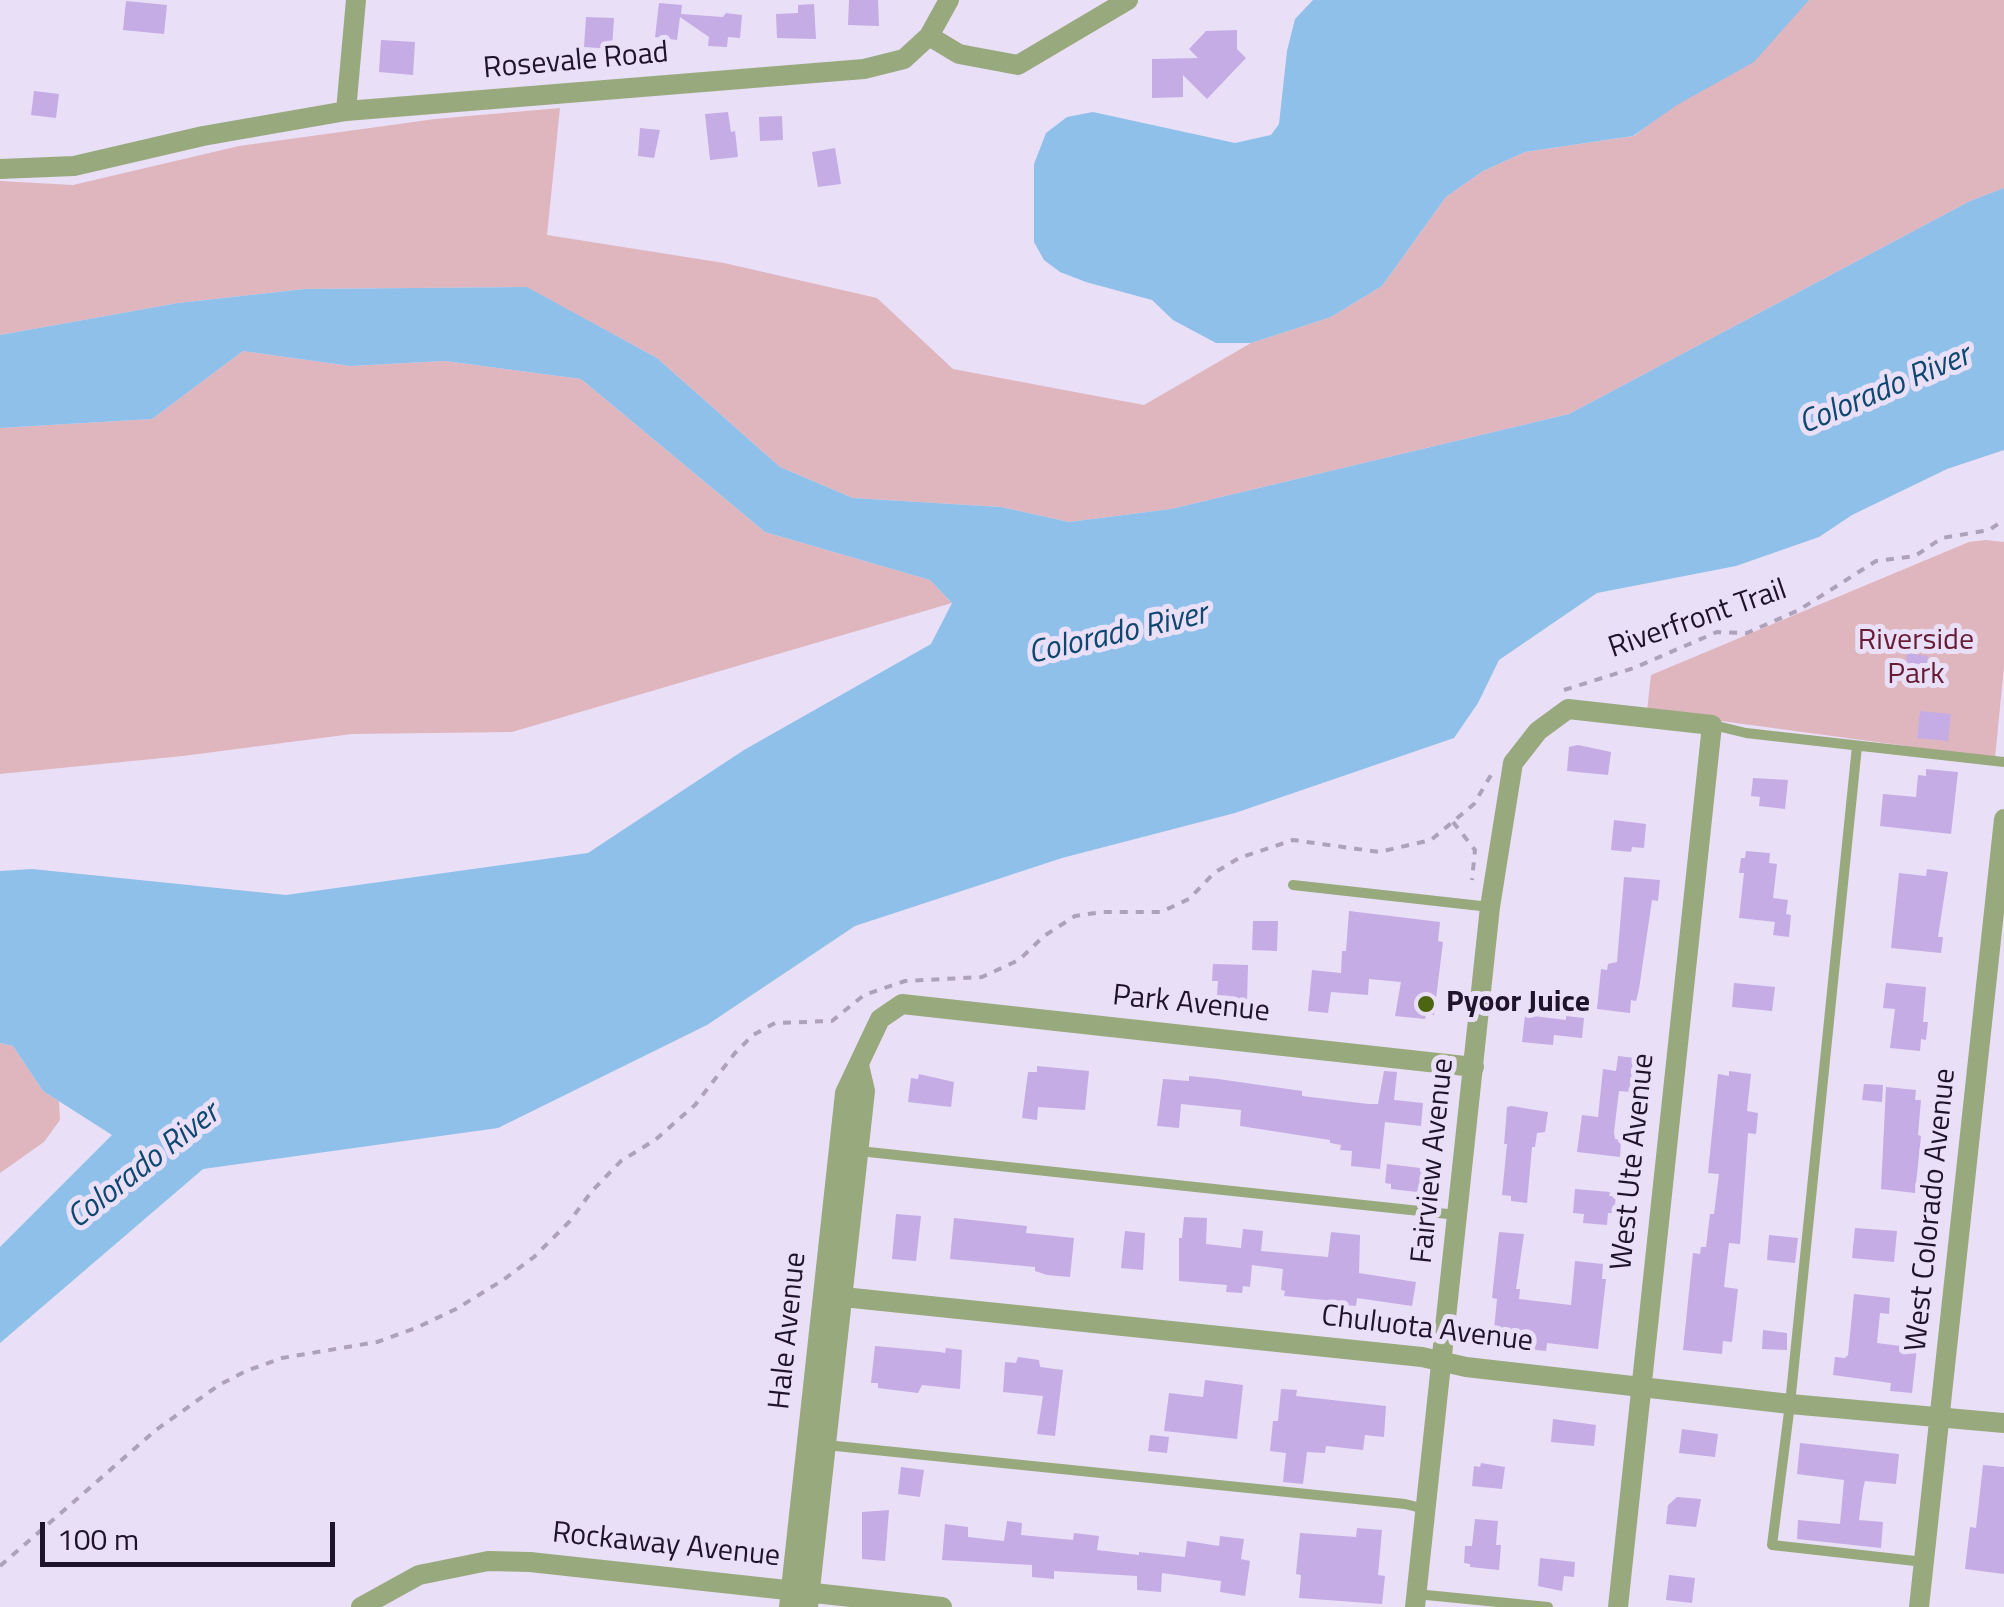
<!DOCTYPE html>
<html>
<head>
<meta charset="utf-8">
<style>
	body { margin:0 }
	#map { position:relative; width:2004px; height:1607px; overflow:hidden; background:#e9dff7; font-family:"Titillium Web",sans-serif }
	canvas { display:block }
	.scale { position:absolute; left:40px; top:1522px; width:295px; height:45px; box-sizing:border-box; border:5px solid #1f152a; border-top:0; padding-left:12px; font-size:30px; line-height:35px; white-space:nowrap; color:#1f152a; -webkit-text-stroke:8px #e9dff7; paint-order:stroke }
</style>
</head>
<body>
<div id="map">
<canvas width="2004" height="1607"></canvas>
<div class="scale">100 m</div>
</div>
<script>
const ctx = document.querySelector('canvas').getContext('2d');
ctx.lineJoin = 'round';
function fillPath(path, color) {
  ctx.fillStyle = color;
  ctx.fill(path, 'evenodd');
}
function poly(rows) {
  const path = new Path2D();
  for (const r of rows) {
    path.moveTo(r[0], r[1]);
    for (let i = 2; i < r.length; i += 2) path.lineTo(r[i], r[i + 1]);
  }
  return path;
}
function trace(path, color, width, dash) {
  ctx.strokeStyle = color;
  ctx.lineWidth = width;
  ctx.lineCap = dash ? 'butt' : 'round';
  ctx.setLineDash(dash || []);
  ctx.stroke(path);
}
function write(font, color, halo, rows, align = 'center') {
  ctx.font = font + ' "Titillium Web",sans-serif';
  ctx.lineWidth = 10;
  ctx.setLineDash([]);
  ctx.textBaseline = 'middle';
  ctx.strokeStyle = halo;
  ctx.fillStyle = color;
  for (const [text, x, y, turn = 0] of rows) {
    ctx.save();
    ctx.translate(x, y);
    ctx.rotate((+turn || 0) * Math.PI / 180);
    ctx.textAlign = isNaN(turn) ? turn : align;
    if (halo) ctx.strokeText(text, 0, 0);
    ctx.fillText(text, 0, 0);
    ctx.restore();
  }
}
fillPath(poly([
	[1809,0,2004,0,2004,188,1970,201,1569,414,1171,509,1069,522,1001,507,853,498,780,467,657,358,526,287,305,289,178,303,0,335,0,181,73,185,239,146,435,119,560,108,547,235,724,263,877,298,953,369,1144,405,1251,343,1331,317,1382,286,1446,197,1483,171,1525,152,1634,136],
	[243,351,350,366,445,361,581,379,765,532,930,580,952,603,512,732,352,734,183,756,0,774,0,428,152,419],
	[1985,540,2004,542,2004,667,1995,758,1647,711,1651,675,1969,542],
	[0,1043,13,1046,43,1091,59,1101,60,1120,44,1142,0,1173]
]), '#e0b6be');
fillPath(poly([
	[1313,0,1809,0,1754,62,1677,105,1633,136,1525,152,1483,171,1446,197,1382,286,1331,317,1251,343,1216,343,1173,320,1152,300,1086,282,1060,272,1044,260,1034,242,1034,164,1046,133,1067,117,1093,112,1235,143,1271,135,1279,124,1287,51,1295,19],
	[2004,188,2004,450,1947,469,1852,515,1819,537,1736,566,1597,593,1499,660,1478,703,1454,738,1235,813,1062,858,855,926,707,1025,498,1128,203,1169,0,1343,0,1247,112,1135,43,1091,13,1046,0,1043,0,871,32,869,286,895,588,853,744,750,931,644,952,603,930,580,765,532,581,379,445,361,350,366,243,351,152,419,0,428,0,335,178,303,305,289,527,287,657,358,780,467,853,498,1001,507,1069,522,1171,509,1569,414,1970,201]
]), '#8ec0ea');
fillPath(poly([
	[849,0,878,0,879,26,848,25],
	[126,1,167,5,164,34,123,30],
	[659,3,682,5,681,14,723,17,726,13,742,15,740,38,728,37,727,47,708,46,709,37,680,17,677,40,655,37],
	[814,4,816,39,777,38,776,14,798,13,798,5],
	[586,17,614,18,612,49,584,47],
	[1237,30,1237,49,1246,58,1207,99,1183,75,1183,97,1152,98,1152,59,1198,58,1189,49,1206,31],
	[381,40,415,42,413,75,379,72],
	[34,91,59,94,56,118,31,115],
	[728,112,731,132,735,131,738,157,710,160,705,114],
	[782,116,783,140,760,141,759,117],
	[640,128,660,130,654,158,638,156],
	[835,148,841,184,818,187,812,152],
	[1907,653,1928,656,1926,674,1905,672],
	[1920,711,1951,714,1948,741,1917,738],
	[1578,745,1611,752,1608,775,1567,771,1569,747],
	[1926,769,1958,772,1951,834,1880,826,1883,794,1916,797,1918,775,1926,776],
	[1753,778,1788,780,1785,809,1759,806,1760,797,1751,796],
	[1614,820,1646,824,1644,848,1632,847,1631,852,1611,850],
	[1746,851,1770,853,1769,863,1777,864,1773,898,1788,900,1786,914,1791,915,1789,937,1773,935,1775,922,1739,918,1744,873,1739,873,1741,858,1745,858],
	[1927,869,1948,872,1938,937,1943,937,1941,953,1891,948,1899,873,1926,876],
	[1624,877,1660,880,1658,901,1652,900,1639,989,1636,1001,1631,1000,1630,1013,1597,1009,1601,969,1607,970,1608,964,1617,962],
	[1349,911,1440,922,1438,941,1443,942,1434,1015,1426,1014,1425,1019,1395,1016,1401,982,1369,979,1368,995,1331,992,1328,1013,1308,1011,1312,970,1341,973,1342,951,1346,951],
	[1253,921,1278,921,1277,951,1252,950],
	[1213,964,1248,965,1247,1004,1229,1003,1230,996,1217,995,1218,981,1212,981],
	[1734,983,1775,987,1772,1011,1732,1007],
	[1886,983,1926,987,1923,1022,1928,1022,1926,1040,1921,1039,1920,1051,1890,1048,1895,1009,1883,1008],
	[1525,1015,1566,1020,1566,1016,1584,1018,1582,1038,1554,1035,1553,1045,1522,1042],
	[1618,1056,1635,1058,1631,1092,1619,1091,1614,1132,1615,1139,1621,1140,1620,1157,1577,1152,1582,1115,1598,1117,1603,1069,1616,1071],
	[1037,1066,1089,1071,1085,1110,1038,1107,1037,1120,1022,1118,1028,1072,1037,1072],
	[1384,1071,1397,1072,1394,1100,1423,1103,1421,1126,1385,1122,1380,1169,1351,1166,1352,1151,1340,1150,1341,1145,1330,1143,1330,1140,1240,1126,1241,1110,1181,1104,1179,1128,1157,1126,1163,1079,1189,1081,1189,1076,1218,1079,1302,1091,1302,1096,1368,1104,1378,1104],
	[1729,1071,1751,1074,1747,1111,1758,1113,1756,1134,1748,1133,1740,1244,1729,1243,1724,1287,1738,1289,1732,1342,1723,1341,1722,1354,1683,1350,1693,1253,1700,1254,1701,1247,1706,1247,1710,1214,1714,1214,1719,1174,1708,1173,1718,1074,1729,1076],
	[919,1074,954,1082,951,1107,908,1102,911,1078,918,1079],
	[1864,1084,1883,1085,1882,1102,1862,1100],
	[1886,1087,1916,1090,1915,1100,1921,1100,1918,1135,1921,1136,1915,1193,1881,1189],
	[1511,1106,1548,1112,1545,1132,1537,1133,1535,1147,1532,1147,1527,1203,1511,1201,1511,1196,1502,1195,1507,1144,1504,1144,1505,1133,1507,1107],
	[1387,1164,1420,1168,1420,1172,1426,1173,1424,1189,1418,1188,1417,1192,1391,1189,1391,1184,1385,1183],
	[1575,1189,1610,1192,1609,1196,1616,1196,1614,1213,1608,1213,1607,1225,1583,1223,1584,1214,1573,1213],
	[896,1214,921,1216,916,1261,892,1259],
	[1184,1217,1207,1218,1206,1244,1241,1248,1243,1229,1263,1231,1261,1251,1328,1257,1331,1232,1360,1235,1359,1273,1416,1282,1412,1306,1357,1298,1356,1306,1346,1305,1346,1310,1325,1308,1326,1300,1284,1296,1285,1291,1281,1290,1283,1269,1252,1265,1250,1287,1243,1286,1242,1293,1226,1292,1227,1285,1179,1281,1179,1238,1182,1238],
	[954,1218,1027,1226,1026,1233,1074,1238,1070,1277,1047,1275,1035,1271,1035,1267,950,1259],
	[1855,1228,1897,1231,1894,1262,1852,1258],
	[1125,1231,1145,1233,1143,1270,1121,1268],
	[1499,1232,1524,1234,1516,1289,1520,1289,1519,1299,1571,1305,1575,1261,1603,1264,1602,1279,1606,1279,1598,1349,1547,1343,1546,1351,1508,1347,1509,1341,1493,1340,1497,1299,1492,1298],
	[1769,1235,1798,1238,1795,1263,1767,1260],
	[1854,1294,1890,1298,1889,1314,1880,1313,1877,1343,1917,1348,1912,1393,1890,1391,1891,1383,1833,1375,1835,1357,1845,1358,1848,1355],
	[1763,1330,1787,1333,1787,1350,1762,1349],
	[875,1346,940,1352,945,1353,946,1348,962,1350,960,1389,922,1385,918,1393,878,1388,878,1383,871,1383],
	[1018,1357,1039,1360,1040,1367,1063,1370,1055,1436,1037,1434,1043,1396,1003,1392,1005,1362,1016,1363],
	[1205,1380,1243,1385,1237,1439,1164,1431,1169,1393,1203,1397],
	[1281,1389,1297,1390,1296,1396,1386,1406,1384,1437,1365,1435,1363,1450,1326,1446,1325,1453,1307,1452,1303,1484,1283,1482,1286,1453,1270,1451,1273,1421,1278,1421],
	[1553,1419,1596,1425,1594,1446,1551,1442],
	[1682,1429,1718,1434,1715,1457,1679,1453],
	[1150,1435,1169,1437,1167,1453,1148,1451],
	[1800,1443,1899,1454,1896,1484,1865,1481,1863,1489,1859,1520,1883,1522,1881,1548,1797,1539,1798,1520,1840,1524,1844,1480,1797,1474],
	[1481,1463,1505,1467,1502,1489,1472,1486,1474,1466,1480,1467],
	[1983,1465,2004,1467,2004,1574,1965,1569,1970,1527,1976,1528],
	[901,1467,924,1470,920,1497,898,1494],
	[1677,1497,1701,1499,1696,1527,1666,1524,1668,1505],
	[889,1510,885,1561,862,1559,862,1512],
	[1475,1519,1498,1521,1496,1545,1501,1545,1499,1570,1470,1567,1470,1564,1464,1563,1465,1546,1472,1546],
	[1007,1521,1022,1523,1021,1535,1073,1540,1074,1533,1099,1536,1097,1550,1139,1555,1139,1552,1185,1557,1187,1541,1219,1546,1220,1536,1244,1539,1241,1559,1250,1561,1245,1596,1220,1592,1221,1581,1162,1573,1161,1592,1137,1590,1137,1576,1054,1571,1054,1579,1032,1577,1032,1565,942,1560,945,1524,968,1527,968,1537,1004,1541],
	[1357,1528,1382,1530,1378,1575,1385,1576,1382,1604,1299,1598,1301,1575,1296,1574,1300,1533,1356,1537],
	[1540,1558,1575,1562,1574,1577,1564,1576,1562,1591,1538,1586],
	[1669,1575,1695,1578,1692,1603,1666,1600]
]), '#c5ace5');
trace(poly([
	[1564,690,1634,668,1717,632,1747,633,1799,610,1876,561,1915,556,1942,538,1989,530,2004,520],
	[1453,822,1475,850,1472,880],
	[0,1566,156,1430,219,1385,246,1371,282,1358,377,1342,416,1328,456,1309,503,1280,534,1257,569,1222,592,1191,621,1161,655,1140,695,1105,735,1053,753,1035,775,1023,832,1021,864,995,905,981,982,977,1019,960,1044,936,1075,916,1102,912,1161,912,1189,899,1214,873,1239,858,1293,840,1379,852,1431,840,1474,804,1491,775]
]), '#aca2b9', 4, [8, 8]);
trace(poly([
	[1713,725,1746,733,2004,762],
	[1857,746,1790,1404,1772,1545,1924,1562],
	[1293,885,1490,907],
	[859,1151,1457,1215],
	[826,1445,1405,1504,1425,1509],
	[1416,1594,1548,1607]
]), '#99a97e', 10);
trace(poly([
	[929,36,959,54,1018,65,1128,0],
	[346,111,356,0],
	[0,169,74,166,203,136,346,111,864,69,904,59,929,36,949,0],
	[843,1297,1422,1357,1466,1367,1790,1404,2004,1423],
	[361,1607,419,1575,488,1561,530,1562,942,1607],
	[789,1607,845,1093,880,1019,902,1004,1474,1067],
	[808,1607,865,1091,859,1065],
	[1415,1607,1490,907,1513,763,1538,731,1568,709,1712,725,1618,1607],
	[1919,1607,2004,819]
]), '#99a97e', 20);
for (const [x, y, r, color] of [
	[1426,1004,10,"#4d6411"]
]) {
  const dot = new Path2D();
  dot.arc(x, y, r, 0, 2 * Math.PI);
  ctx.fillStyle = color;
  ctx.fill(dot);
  trace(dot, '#e9dff7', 4);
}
write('30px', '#1f152a', '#e9dff7', [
	["Rosevale Road",576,62,-5],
	["Riverfront Trail",1698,620,-19],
	["Park Avenue",1191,1005,6],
	["Fairview Avenue",1434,1161,-84],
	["West Ute Avenue",1634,1162,-84],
	["West Colorado Avenue",1932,1210,-84],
	["Chuluota Avenue",1427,1330,7],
	["Hale Avenue",789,1331,-84],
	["Rockaway Avenue",666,1546,6]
]);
write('30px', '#681b35', '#e9dff7', [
	["Riverside",1916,642],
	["Park",1916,676]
]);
write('bold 30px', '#1f152a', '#e9dff7', [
	["Pyoor Juice",1446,1004]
], 'left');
write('italic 32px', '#0e4870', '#e9dff7', [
	["Colorado River",1885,391,-23],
	["Colorado River",1118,635,-13],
	["Colorado River",144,1167,-38]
]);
</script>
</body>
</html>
